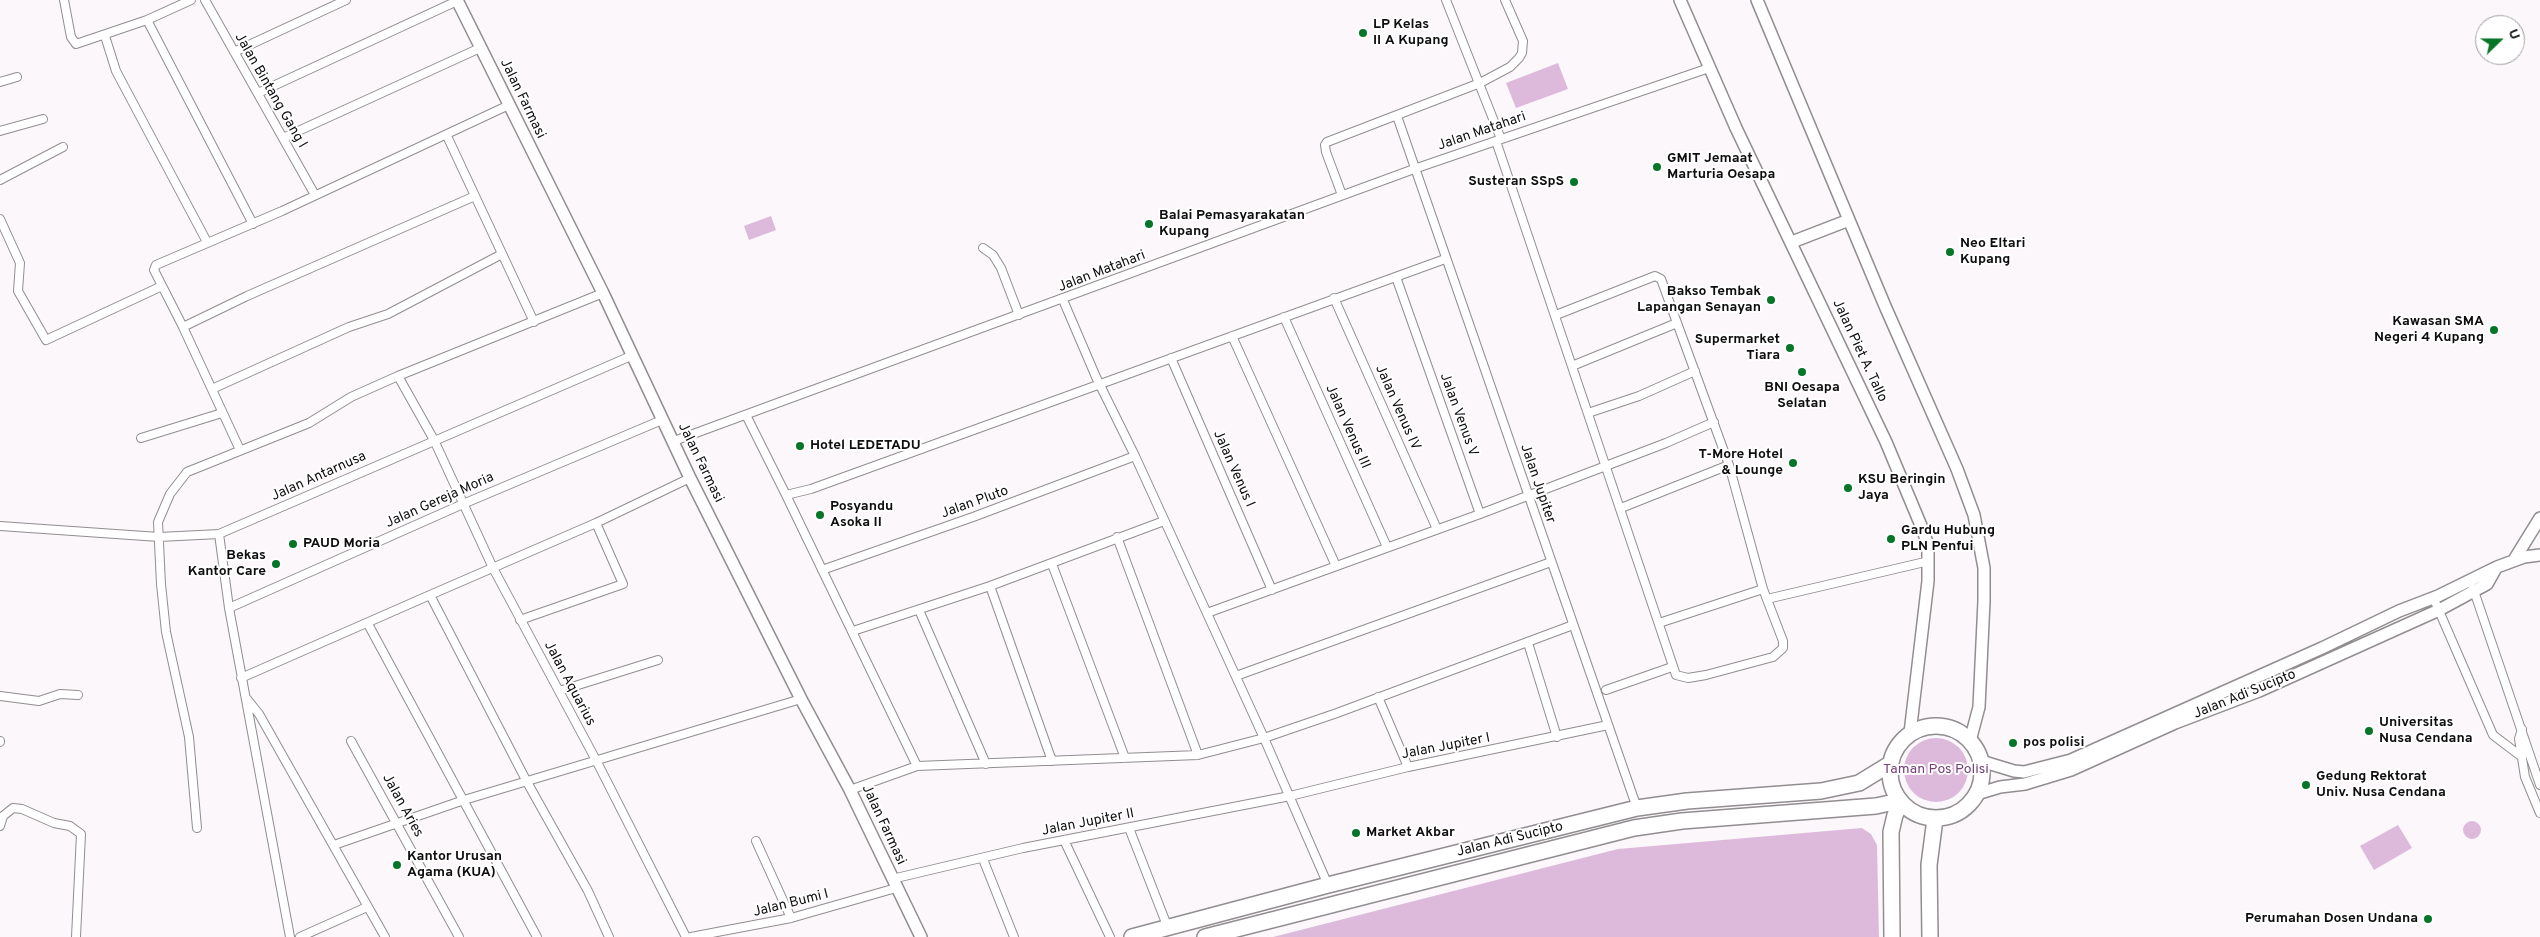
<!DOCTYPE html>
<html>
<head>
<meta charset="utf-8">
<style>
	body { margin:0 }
	#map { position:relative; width:2540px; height:937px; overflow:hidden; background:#fbf7fb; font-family:Overpass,sans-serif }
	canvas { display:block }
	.north { position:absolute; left:2475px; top:15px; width:50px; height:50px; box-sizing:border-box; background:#fff; border:1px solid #9f9f9f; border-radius:50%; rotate:68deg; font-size:14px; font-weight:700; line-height:20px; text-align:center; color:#0f0e0f }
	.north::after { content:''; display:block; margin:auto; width:18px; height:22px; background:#057528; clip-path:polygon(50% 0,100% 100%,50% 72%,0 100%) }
</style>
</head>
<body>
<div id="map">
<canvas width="2540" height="937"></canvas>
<div class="north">U</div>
</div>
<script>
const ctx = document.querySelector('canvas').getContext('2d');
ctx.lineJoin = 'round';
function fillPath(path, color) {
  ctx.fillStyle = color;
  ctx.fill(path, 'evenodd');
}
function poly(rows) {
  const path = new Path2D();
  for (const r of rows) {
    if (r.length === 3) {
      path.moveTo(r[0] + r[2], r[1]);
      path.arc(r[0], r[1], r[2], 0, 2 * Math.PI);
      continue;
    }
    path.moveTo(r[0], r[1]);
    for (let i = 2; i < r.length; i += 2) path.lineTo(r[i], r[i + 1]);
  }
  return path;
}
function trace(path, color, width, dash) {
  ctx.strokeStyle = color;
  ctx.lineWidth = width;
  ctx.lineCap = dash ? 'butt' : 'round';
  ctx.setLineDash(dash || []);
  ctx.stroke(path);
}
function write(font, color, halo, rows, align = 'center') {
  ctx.font = font + ' Overpass,sans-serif';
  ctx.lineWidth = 4;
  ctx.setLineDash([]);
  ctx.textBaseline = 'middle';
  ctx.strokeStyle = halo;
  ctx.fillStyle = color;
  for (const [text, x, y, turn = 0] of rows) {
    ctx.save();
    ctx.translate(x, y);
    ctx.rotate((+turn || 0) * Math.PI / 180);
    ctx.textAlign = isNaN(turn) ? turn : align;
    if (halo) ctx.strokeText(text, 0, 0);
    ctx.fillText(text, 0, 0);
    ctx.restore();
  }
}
fillPath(poly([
	[1558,63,1568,89,1516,108,1506,83],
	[771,216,776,230,749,240,744,226],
	[1936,770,32],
	[2472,830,9],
	[2398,825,2412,848,2374,870,2360,846],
	[1862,828,1871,834,1877,845,1879,937,1273,937,1618,849]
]), '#ddbadc');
const street = poly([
	[64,0,71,37,76,44,147,20,191,0],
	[205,0,315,195],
	[1446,0,1501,139],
	[147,20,253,224],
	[105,36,116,71,207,242],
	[234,52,346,0],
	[0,82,17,77],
	[258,93,457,1],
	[1397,116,1637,808],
	[0,131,43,119],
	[447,136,534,322],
	[283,138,480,48],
	[1496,141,1676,675,1688,678,1706,675,1773,657,1783,648,1783,641,1763,589,1659,623],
	[0,180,63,147],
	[1342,195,1326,152,1325,145,1327,142,1480,83,1510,67,1519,58,1522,53,1523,41,1505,0],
	[0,219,20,263,18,291,46,340,162,286],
	[983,248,993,255,1001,268,1019,315],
	[1396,277,1480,514,1666,443,1714,422],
	[1334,298,1437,529],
	[1063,300,1096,377,1135,456,1264,738,1328,885],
	[1556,315,1655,276,1661,279,1729,465,1763,589],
	[1284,317,1387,547],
	[183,327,154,270,156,265,282,211,509,105],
	[1232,336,1336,566],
	[1171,358,1272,590],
	[1572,366,1677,323],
	[398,376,434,440,493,568,597,762,686,937],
	[212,389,349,327,388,314,502,254],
	[1588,413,1639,396,1695,371],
	[746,415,786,495,811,489,1445,259],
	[141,438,222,413],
	[674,441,1414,169,1709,68],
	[240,450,183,327,247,296,475,196],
	[786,495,917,766,1198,755,1264,738,1337,713,1573,625],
	[1621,508,1729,465],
	[0,526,159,537,219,534,631,356],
	[219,534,229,608,290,937],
	[1117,537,1198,755],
	[1052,564,1125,758],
	[822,570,973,517,1135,456],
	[990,586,1052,761],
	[2473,588,2540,785],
	[430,595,596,523,690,478],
	[2433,597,2493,735,2522,757],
	[1767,599,1929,561],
	[229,608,463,504,662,420],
	[919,610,986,764],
	[1207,613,1480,514],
	[520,620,623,584,596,523],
	[368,624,537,937],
	[853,631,990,586,1164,521],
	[1528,643,1557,737],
	[1236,676,1551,562],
	[241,678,430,595,527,782,588,891,609,937],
	[1606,690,1672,667],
	[559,691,658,660],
	[0,696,39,701,60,694,78,695],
	[1378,697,1408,767],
	[247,699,259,714,385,937],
	[2522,729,2519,739,2525,777,2540,813],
	[0,741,0,742],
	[351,741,459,937],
	[850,790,917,766],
	[0,826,3,816,13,808,22,809,54,823,70,826,81,834,76,937],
	[197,828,189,737,166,632,161,584,158,522,170,494,187,472,309,423,351,397,398,376,603,293],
	[1129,828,1168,928],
	[1064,840,1110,937],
	[756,841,791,918],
	[334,845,464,800,801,699],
	[983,859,1014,937],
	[892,879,1023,848,1290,796,1408,767,1608,725],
	[300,937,367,907],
	[691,937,791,918,896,888]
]);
const secondary = poly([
	[457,0,603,293,690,478,801,699,850,790,921,937],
	[1680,0,1736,128,1886,442,1922,528,1928,545,1928,581,1910,733],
	[1757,0,1885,306,1957,469,1974,515,1984,568,1984,601,1979,707,1970,741],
	[1792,242,1849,220],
	[2514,560,2540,518],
	[1981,761,2014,771,2024,772,2071,760,2322,648,2399,611,2438,596,2497,567,2524,557,2540,555],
	[1977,794,2000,787,2025,784,2071,770,2175,723,2259,691,2439,610,2487,584,2496,568]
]);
const highway = poly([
	[1936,772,46],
	[1132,937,1328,885,1637,808,1687,801,1821,791,1859,783,1890,764],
	[1205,937,1634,828,1682,821,1876,806,1899,801],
	[1892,937,1891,832,1895,815,1901,803],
	[1930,937,1929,865,1935,819]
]);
trace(street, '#918d90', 10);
trace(secondary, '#918d90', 14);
trace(highway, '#918d90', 18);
trace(street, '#fff', 8);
trace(secondary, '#fff', 11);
trace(highway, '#fff', 15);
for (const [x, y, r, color] of [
	[1363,33,5,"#057528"],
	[1657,167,5,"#057528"],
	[1574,182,5,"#057528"],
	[1149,224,5,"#057528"],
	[1950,252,5,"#057528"],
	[1771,300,5,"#057528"],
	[2494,330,5,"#057528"],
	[1790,348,5,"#057528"],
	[1802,372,5,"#057528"],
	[800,446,5,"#057528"],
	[1793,463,5,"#057528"],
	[1848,488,5,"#057528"],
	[820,515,5,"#057528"],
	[1891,539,5,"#057528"],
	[293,544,5,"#057528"],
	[276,564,5,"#057528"],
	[2369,731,5,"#057528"],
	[2013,743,5,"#057528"],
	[2306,785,5,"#057528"],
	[1356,833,5,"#057528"],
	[397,865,5,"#057528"],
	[2428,919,5,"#057528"]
]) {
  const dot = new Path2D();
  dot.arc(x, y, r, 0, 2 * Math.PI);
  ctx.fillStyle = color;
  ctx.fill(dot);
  trace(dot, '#fff', 2);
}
write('bold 14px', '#0f0e0f', '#fff', [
	["LP Kelas",1373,25],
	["II A Kupang",1373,41],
	["GMIT Jemaat",1667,159],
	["Marturia Oesapa",1667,175],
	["Susteran SSpS",1564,182,"right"],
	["Balai Pemasyarakatan",1159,216],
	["Kupang",1159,232],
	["Neo Eltari",1960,244],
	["Kupang",1960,260],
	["Bakso Tembak",1761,292,"right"],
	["Lapangan Senayan",1761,308,"right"],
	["Kawasan SMA",2484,322,"right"],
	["Negeri 4 Kupang",2484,338,"right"],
	["Supermarket",1780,340,"right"],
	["Tiara",1780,356,"right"],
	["BNI Oesapa",1802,388,"center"],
	["Selatan",1802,404,"center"],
	["Hotel LEDETADU",810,446],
	["T-More Hotel",1783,455,"right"],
	["& Lounge",1783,471,"right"],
	["KSU Beringin",1858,480],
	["Jaya",1858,496],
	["Posyandu",830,507],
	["Asoka II",830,523],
	["Gardu Hubung",1901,531],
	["PLN Penfui",1901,547],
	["PAUD Moria",303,544],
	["Bekas",266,556,"right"],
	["Kantor Care",266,572,"right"],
	["Universitas",2379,723],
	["Nusa Cendana",2379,739],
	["pos polisi",2023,743],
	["Gedung Rektorat",2316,777],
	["Univ. Nusa Cendana",2316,793],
	["Market Akbar",1366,833],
	["Kantor Urusan",407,857],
	["Agama (KUA)",407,873],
	["Perumahan Dosen Undana",2418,919,"right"]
], 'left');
write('14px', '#0f0e0f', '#fff', [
	["Jalan Bintang Gang I",270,91,60],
	["Jalan Farmasi",522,99,64],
	["Jalan Matahari",1482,132,-19],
	["Jalan Matahari",1102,272,-21],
	["Jalan Piet A. Tallo",1859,351,65],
	["Jalan Venus IV",1397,408,66],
	["Jalan Venus V",1458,415,70],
	["Jalan Venus III",1347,427,66],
	["Jalan Farmasi",700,463,64],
	["Jalan Venus I",1233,469,66],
	["Jalan Antarnusa",319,477,-24],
	["Jalan Jupiter",1537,484,71],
	["Jalan Gereja Moria",440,501,-24],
	["Jalan Pluto",975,503,-20],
	["Jalan Aquarius",569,684,62],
	["Jalan Adi Sucipto",2245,695,-22],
	["Jalan Jupiter I",1446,747,-11],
	["Jalan Aries",402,806,61],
	["Jalan Jupiter II",1088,823,-11],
	["Jalan Farmasi",883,825,65],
	["Jalan Adi Sucipto",1510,840,-14],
	["Jalan Bumi I",791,904,-14]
]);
write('14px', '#754176', '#fff', [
	["Taman Pos Polisi",1936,770]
]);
</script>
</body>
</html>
